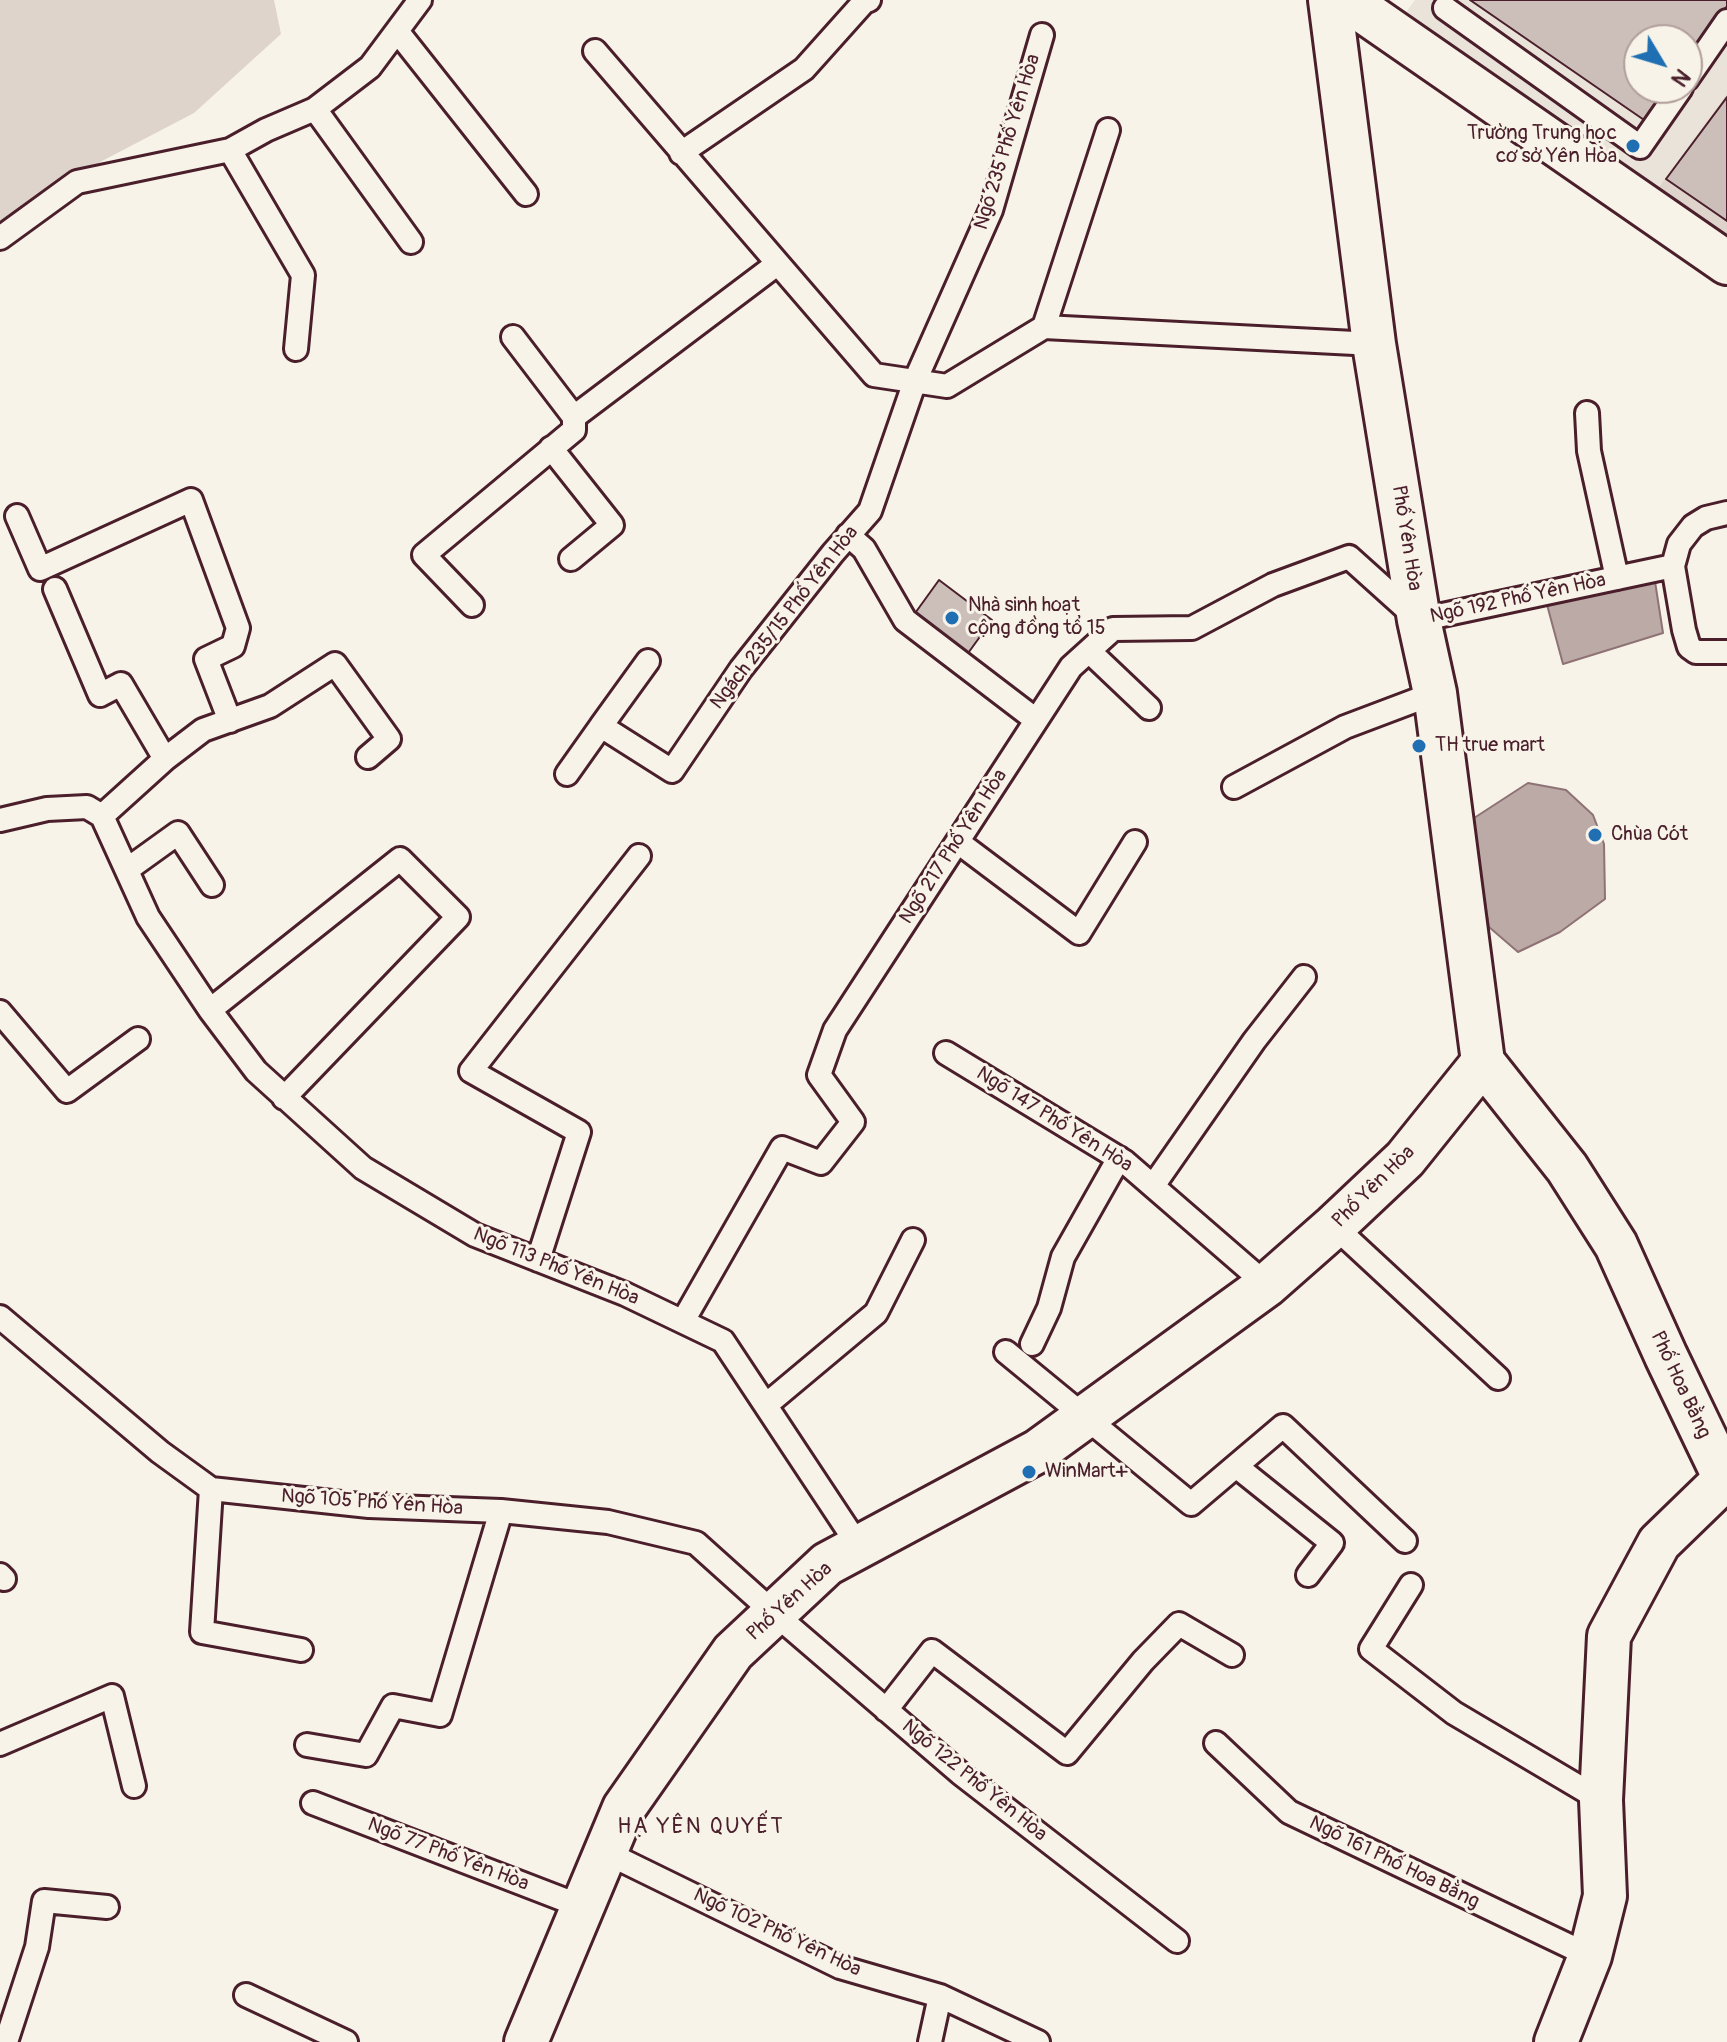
<!DOCTYPE html>
<html>
<head>
<meta charset="utf-8">
<style>
	body { margin:0 }
	#map { position:relative; width:1727px; height:2042px; overflow:hidden; background:#f7f3e8; font-family:Pangolin,sans-serif }
	canvas { display:block }
	.north { position:absolute; left:1623px; top:24px; width:80px; height:80px; box-sizing:border-box; background:#f7f3e8; border:2px solid #b29e9c; border-radius:50%; rotate:128deg; font-size:22px; font-weight:700; line-height:32px; text-align:center; color:#4a1f2b }
	.north::after { content:''; display:block; margin:auto; width:28px; height:36px; background:#1f6fb2; clip-path:polygon(50% 0,100% 100%,50% 72%,0 100%) }
</style>
</head>
<body>
<div id="map">
<canvas width="1727" height="2042"></canvas>
<div class="north">N</div>
</div>
<script>
const ctx = document.querySelector('canvas').getContext('2d');
ctx.lineJoin = 'round';
function fillPath(path, color) {
  ctx.fillStyle = color;
  ctx.fill(path, 'evenodd');
}
function poly(rows) {
  const path = new Path2D();
  for (const r of rows) {
    path.moveTo(r[0], r[1]);
    for (let i = 2; i < r.length; i += 2) path.lineTo(r[i], r[i + 1]);
  }
  return path;
}
function trace(path, color, width, dash) {
  ctx.strokeStyle = color;
  ctx.lineWidth = width;
  ctx.lineCap = dash ? 'butt' : 'round';
  ctx.setLineDash(dash || []);
  ctx.stroke(path);
}
function write(font, color, halo, rows, align = 'center') {
  ctx.font = font + ' Pangolin,sans-serif';
  ctx.lineWidth = 6;
  ctx.setLineDash([]);
  ctx.textBaseline = 'middle';
  ctx.strokeStyle = halo;
  ctx.fillStyle = color;
  for (const [text, x, y, turn = 0] of rows) {
    ctx.save();
    ctx.translate(x, y);
    ctx.rotate((+turn || 0) * Math.PI / 180);
    ctx.textAlign = isNaN(turn) ? turn : align;
    if (halo) ctx.strokeText(text, 0, 0);
    ctx.fillText(text, 0, 0);
    ctx.restore();
  }
}
fillPath(poly([
	[1415,0,1727,0,1727,94,1650,199,1401,19],
	[1639,40,1687,40,1687,88,1639,88]
]), '#eae3da');
fillPath(poly([
	[0,0,274,0,281,34,194,113,102,161,0,225],
	[1727,94,1727,251,1650,199]
]), '#ded4cc');
const water = poly([
	[1654,575,1663,633,1563,664,1546,601,1654,575],
	[1528,783,1566,790,1593,815,1604,844,1605,899,1560,932,1518,952,1489,927,1471,820,1528,783]
]);
fillPath(water, '#bcaaa7');
trace(water, '#8e7275', 2);
const building = poly([
	[1470,0,1727,0,1727,6,1687,64,1687,40,1639,40,1639,88,1671,88,1647,122,1470,0],
	[1727,97,1727,221,1666,179,1727,97],
	[939,580,992,620,966,656,913,616,939,580]
]);
fillPath(building, '#ccbfb9');
trace(building, '#4a1f2b', 2);
const lane = poly([
	[1445,8,1640,147,1681,88],
	[397,31,526,194],
	[595,51,874,375,947,386,1044,327,1374,344],
	[1687,79,1727,21],
	[315,109,411,242],
	[230,150,303,275,296,349],
	[681,153,804,69,864,2,869,0],
	[0,238,77,182,230,150,266,130,315,109,370,67,420,0],
	[1044,327,1108,130],
	[513,337,574,417],
	[1587,413,1589,451,1617,578],
	[551,448,612,525,571,559],
	[1727,513,1706,518,1693,526,1679,544,1673,566,1684,630,1689,647,1696,652,1727,652],
	[17,516,40,569,191,500,238,628,233,646,206,659,230,721],
	[848,535,864,549,905,620,1036,720],
	[55,589,100,695,121,684,165,759],
	[472,605,424,555,574,430,574,417,777,264],
	[1089,651,1149,708],
	[601,726,648,661],
	[567,774,601,726,672,771,741,669,833,553,870,511,915,381,991,210,1042,35],
	[1234,787,1345,727,1435,693],
	[102,816,165,759,203,730,270,706,335,664,389,739,368,757],
	[0,820,47,809,87,807,102,816,148,917,210,1010,256,1071,363,1168,475,1235,625,1294,723,1341,860,1548],
	[958,842,1079,933,1135,842],
	[128,869,178,833,212,885],
	[210,1010,400,859,458,917,284,1098],
	[0,1012,67,1091,138,1039],
	[946,1053,1125,1162,1267,1285],
	[1153,1186,1254,1041,1304,977],
	[1334,1226,1498,1378],
	[538,1260,579,1132,471,1071,639,856],
	[0,1317,160,1452,211,1489,369,1506,501,1511,608,1522,696,1543,775,1614,960,1773,1177,1941],
	[683,1321,782,1148,821,1163,853,1122,819,1075,835,1030,1071,667,1113,629,1192,628,1273,585,1349,557,1419,620,1673,566],
	[1032,1344,1049,1308,1063,1257,1119,1158],
	[1006,1352,1191,1504,1283,1426,1405,1541],
	[766,1405,876,1313,913,1240],
	[1236,1466,1332,1543,1308,1575],
	[211,1489,202,1632,301,1650],
	[0,1575,4,1579],
	[1411,1585,1371,1649,1454,1713,1601,1800],
	[886,1710,932,1651,1067,1753,1143,1661,1179,1624,1232,1655],
	[1216,1743,1289,1812,1590,1956],
	[0,1744,112,1696,134,1786],
	[307,1745,366,1755,393,1706,440,1715,501,1511],
	[313,1803,583,1907],
	[607,1853,840,1967,940,1996,1038,2042],
	[246,1995,346,2042],
	[6,2042,37,1947,44,1901,107,1907],
	[930,2042,940,1996]
]);
const street = poly([
	[1347,0,1727,263],
	[1483,1062,1567,1168,1616,1245,1666,1356,1725,1479,1659,1543,1609,1636,1601,1800,1605,1896,1590,1956,1556,2042],
	[526,2042,624,1808,733,1652,827,1564,1038,1451,1267,1285,1334,1226,1405,1159,1483,1062,1435,693,1419,620,1374,344,1330,0]
]);
trace(lane, '#4a1f2b', 28);
trace(street, '#4a1f2b', 48);
trace(lane, '#f7f3e8', 22);
trace(street, '#f7f3e8', 42);
for (const [x, y, r, color] of [
	[1633,146,8,"#1f6fb2"],
	[952,618,8,"#1f6fb2"],
	[1419,746,8,"#1f6fb2"],
	[1595,835,8,"#1f6fb2"],
	[1029,1472,8,"#1f6fb2"]
]) {
  const dot = new Path2D();
  dot.arc(x, y, r, 0, 2 * Math.PI);
  ctx.fillStyle = color;
  ctx.fill(dot);
  trace(dot, '#f7f3e8', 3);
}
write('20px', '#4a1f2b', '#f7f3e8', [
	["Trường Trung học",1617,134,"right"],
	["cơ sở Yên Hòa",1617,157,"right"],
	["Nhà sinh hoạt",968,606],
	["cộng đồng tổ 15",968,629],
	["TH true mart",1435,746],
	["Chùa Cót",1611,835],
	["WinMart+",1045,1472]
], 'left');
write('20px', '#4a1f2b', '#f7f3e8', [
	["Ngõ 235 Phố Yên Hòa",1008,142,-73],
	["Phố Yên Hòa",1406,538,81],
	["Ngõ 192 Phố Yên Hòa",1518,599,-12],
	["Ngách 235/15 Phố Yên Hòa",785,618,-52],
	["Ngõ 217 Phố Yên Hòa",954,847,-57],
	["Ngõ 147 Phố Yên Hòa",1054,1120,32],
	["Phố Yên Hòa",1374,1187,-45],
	["Ngõ 113 Phố Yên Hòa",556,1267,22],
	["Phố Hoa Bằng",1680,1385,65],
	["Ngõ 105 Phố Yên Hòa",372,1503,4],
	["Phố Yên Hòa",790,1602,-42],
	["Ngõ 122 Phố Yên Hòa",974,1781,39],
	["Ngõ 77 Phố Yên Hòa",448,1855,21],
	["Ngõ 161 Phố Hoa Bằng",1394,1863,26],
	["Ngõ 102 Phố Yên Hòa",777,1933,25]
]);
ctx.letterSpacing = '2px';
write('22px', '#4a1f2b', '#f7f3e8', [
	["HẠ YÊN QUYẾT",701,1827]
]);
ctx.letterSpacing = '0px';
</script>
</body>
</html>
